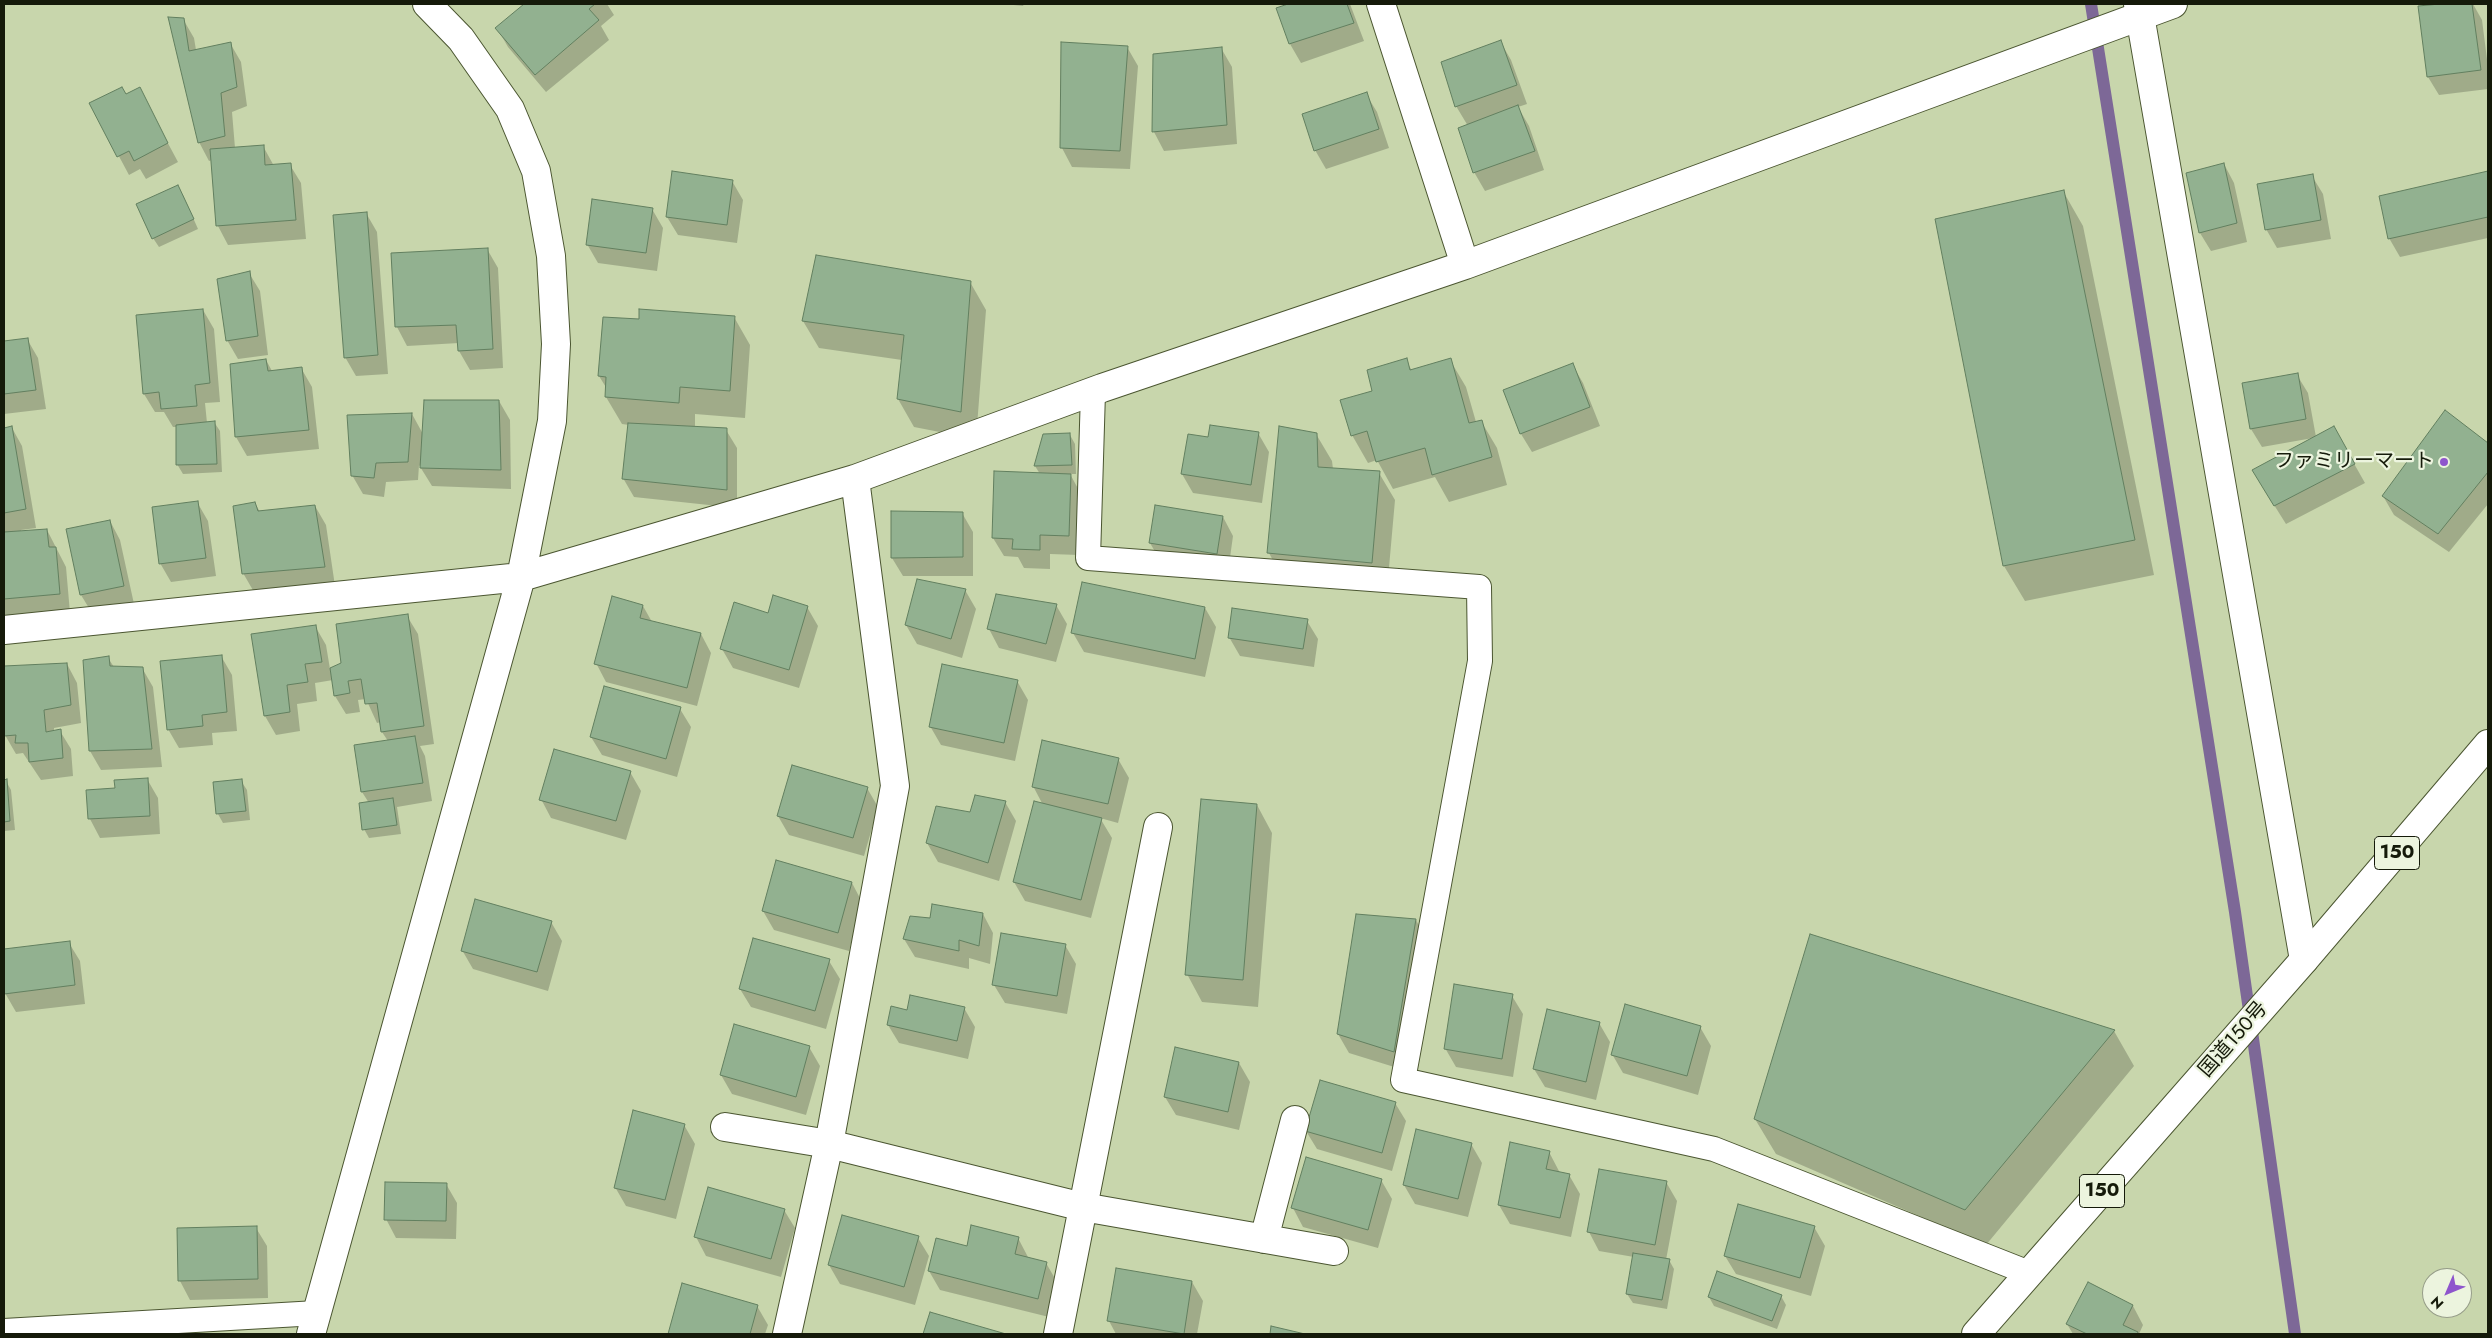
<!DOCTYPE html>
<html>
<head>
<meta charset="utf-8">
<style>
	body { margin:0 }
	#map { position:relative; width:2492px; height:1338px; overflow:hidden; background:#c8d6ac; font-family:Jost,sans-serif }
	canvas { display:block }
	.frame { position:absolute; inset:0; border:5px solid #151a0a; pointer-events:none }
	.north { position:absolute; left:2422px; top:1268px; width:50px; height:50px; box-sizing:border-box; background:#ecf4de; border:1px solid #969d89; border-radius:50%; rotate:225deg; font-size:14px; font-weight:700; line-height:20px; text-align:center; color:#151a0a }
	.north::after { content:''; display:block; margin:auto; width:18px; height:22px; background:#8e55cc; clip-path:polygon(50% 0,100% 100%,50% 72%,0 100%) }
</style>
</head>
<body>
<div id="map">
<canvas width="2492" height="1338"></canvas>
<div class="frame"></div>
<div class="north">N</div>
</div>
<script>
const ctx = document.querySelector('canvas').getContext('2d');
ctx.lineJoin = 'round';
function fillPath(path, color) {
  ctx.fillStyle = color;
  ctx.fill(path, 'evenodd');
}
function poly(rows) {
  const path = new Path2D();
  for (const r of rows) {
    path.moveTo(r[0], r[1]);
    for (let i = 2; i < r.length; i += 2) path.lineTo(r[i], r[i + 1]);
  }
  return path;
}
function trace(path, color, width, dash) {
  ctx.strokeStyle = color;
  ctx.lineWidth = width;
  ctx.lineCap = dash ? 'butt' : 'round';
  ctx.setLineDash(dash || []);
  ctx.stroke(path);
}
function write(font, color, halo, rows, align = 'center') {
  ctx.font = font + ' Jost,"Noto Sans JP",sans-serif';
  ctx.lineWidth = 4.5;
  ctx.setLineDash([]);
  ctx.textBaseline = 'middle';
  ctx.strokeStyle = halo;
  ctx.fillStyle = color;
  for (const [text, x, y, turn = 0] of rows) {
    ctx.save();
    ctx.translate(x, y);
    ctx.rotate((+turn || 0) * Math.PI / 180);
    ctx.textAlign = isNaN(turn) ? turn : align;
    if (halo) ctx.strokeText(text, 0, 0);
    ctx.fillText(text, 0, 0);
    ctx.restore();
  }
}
fillPath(poly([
	[526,4,607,4,614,15,601,26,609,40,546,92,508,47,497,28],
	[1004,4,1024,4,1023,6],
	[1292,4,1350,4,1364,41,1301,63,1290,44,1278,8],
	[2451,4,2473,4,2482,20,2488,67,2488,89,2439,95,2428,77,2419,8],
	[183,19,194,38,196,50,230,43,241,62,247,106,232,112,235,148,263,146,274,166,290,165,301,183,306,239,228,245,218,226,212,160,209,161,199,142],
	[1500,41,1511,60,1527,104,1518,107,1529,126,1544,170,1485,191,1474,172,1468,126,1456,106],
	[1062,43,1127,47,1138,66,1130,169,1072,167,1062,148],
	[1221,48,1232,67,1237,144,1164,151,1154,132,1155,55],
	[1366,94,1377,112,1389,148,1326,169,1315,150],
	[125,96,148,106,178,162,146,179,140,169,129,175,91,104],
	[2224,164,2234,183,2247,242,2211,251,2200,233],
	[2488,173,2488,238,2400,257,2389,238,2380,197],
	[2312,176,2323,194,2331,239,2277,248,2266,229],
	[732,181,743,200,737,243,678,235,667,217],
	[2063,191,2083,226,2154,575,2025,601,2004,566],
	[183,195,198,229,159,247,153,238],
	[652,209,663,228,657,271,598,263,587,244],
	[366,213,377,232,388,374,356,376,345,357],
	[487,249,498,268,503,368,470,370,459,351,459,343,407,346,397,327,392,254],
	[249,273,260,291,268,355,238,359,227,340],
	[970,282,986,310,976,439,914,427,898,399,902,360,819,348,803,321],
	[203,310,214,329,220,402,205,403,207,423,214,422,220,431,222,472,183,474,177,464,178,427,173,427,164,412,155,412,144,394],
	[734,317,750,345,745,418,695,414,695,428,726,430,737,448,737,508,634,497,623,478,629,425,622,424,606,397,607,389,599,376,640,320],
	[27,339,38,358,46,409,4,414,4,343],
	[266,360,272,371,301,368,312,387,319,449,247,456,236,437],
	[1406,360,1412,371,1450,360,1466,387,1476,422,1481,421,1497,448,1507,485,1449,502,1435,477,1393,489,1377,460,1368,463,1352,435,1374,392],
	[1572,364,1583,383,1600,426,1532,452,1521,434,1504,390],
	[2297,375,2308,393,2316,437,2344,446,2365,483,2286,524,2264,489,2313,438,2262,447,2251,429],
	[499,401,510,420,511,489,432,486,419,465,418,480,386,482,384,497,363,494,352,475,412,414,423,434],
	[2446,412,2488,445,2488,504,2449,552,2394,515,2383,496],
	[12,428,22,446,36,528,21,530,21,532,47,530,66,567,70,613,6,618,4,614,4,429],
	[1281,428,1316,434,1332,461,1333,469,1379,473,1395,500,1387,590,1284,581,1269,553],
	[1258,433,1269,452,1262,503,1193,493,1182,474,1189,435,1210,439],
	[1070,435,1075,444,1076,474,1070,474,1081,494,1079,555,1050,554,1050,569,1024,568,1018,557,1004,556,993,538,1040,474,1035,466],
	[197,502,208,521,216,576,171,582,160,563],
	[255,503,260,512,315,506,326,525,335,586,254,592,243,573],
	[962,513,973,532,973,576,903,576,892,558],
	[1223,517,1233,536,1228,572,1161,562,1150,543],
	[110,521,120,540,134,604,92,613,81,595],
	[965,590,976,609,962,658,917,644,906,625],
	[1056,605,1067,624,1056,662,999,648,989,629],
	[643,606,652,622,701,634,711,653,697,706,606,682,596,663],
	[807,607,818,626,799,688,733,668,722,649,769,614],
	[1205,608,1216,627,1205,677,1084,652,1073,633],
	[407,616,418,634,434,744,420,746,425,756,432,801,397,807,401,834,369,838,364,829,369,803,362,792,388,741,382,732,381,722,377,723,366,699,358,700,360,712,346,714,335,696,333,680,315,683,317,701,297,704,300,731,276,735,265,716,252,635,315,626,326,645,330,669,343,664],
	[1307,621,1318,639,1314,667,1240,656,1229,637],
	[221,656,232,675,237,731,212,733,213,745,179,748,168,729],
	[108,658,114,667,142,668,153,687,162,767,101,770,90,751,84,661],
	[67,664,77,683,81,723,54,728,54,732,60,731,71,749,73,776,41,780,23,753,16,754,5,735,4,667],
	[1017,681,1028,700,1015,761,941,745,930,726],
	[680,709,691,727,677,777,602,755,591,737],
	[1118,759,1129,778,1118,823,1100,818,1112,838,1091,918,1025,901,1014,882,1043,805,1033,786],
	[630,772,641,791,626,840,551,818,541,799],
	[147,779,158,798,160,834,100,838,90,819,87,791,116,789],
	[4,781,6,781,11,790,15,830,4,831],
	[241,781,247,790,250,820,223,823,218,814],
	[867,788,878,807,864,856,789,835,778,816],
	[1005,802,1016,821,999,881,938,862,927,843],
	[1257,805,1272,833,1258,1007,1202,1002,1187,974],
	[777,862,852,883,862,902,849,951,774,930,763,911],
	[983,914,993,933,990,964,969,958,969,969,915,957,904,939,931,920],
	[1416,920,1426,939,1404,1070,1349,1053,1338,1034],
	[551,922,562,941,548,991,473,969,462,950],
	[1811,936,2114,1031,2134,1066,1986,1245,1776,1154,1755,1119],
	[69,943,80,961,85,1004,16,1012,5,993,4,951],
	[1065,945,1076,964,1067,1014,1005,1003,994,985],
	[829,961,840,979,826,1029,751,1007,740,989],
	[1512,996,1523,1014,1513,1077,1456,1067,1445,1048],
	[964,1008,975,1027,968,1059,899,1043,888,1025,908,1011],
	[1599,1023,1610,1042,1596,1100,1545,1087,1534,1069],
	[1700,1027,1711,1046,1698,1095,1623,1073,1612,1054],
	[809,1047,820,1066,806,1115,732,1094,721,1075],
	[1239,1063,1250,1082,1239,1130,1176,1115,1165,1097],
	[1395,1103,1406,1121,1392,1171,1317,1149,1306,1131],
	[684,1125,695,1144,676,1219,626,1206,615,1187],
	[1471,1144,1482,1163,1468,1217,1415,1204,1404,1185],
	[1549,1152,1560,1173,1569,1175,1580,1194,1571,1237,1510,1224,1499,1205],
	[1381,1180,1392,1199,1378,1248,1303,1227,1293,1208],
	[1666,1182,1677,1201,1666,1260,1669,1260,1674,1269,1667,1309,1633,1303,1627,1294,1634,1257,1599,1251,1589,1232],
	[446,1184,457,1203,456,1239,396,1238,386,1219],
	[784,1210,795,1228,781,1277,706,1256,696,1237],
	[1814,1227,1825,1246,1811,1296,1736,1274,1725,1256],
	[256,1228,267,1246,268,1298,190,1300,180,1281,178,1230],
	[918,1238,929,1256,915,1305,840,1284,829,1265],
	[1018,1238,1029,1259,1046,1263,1057,1282,1049,1317,940,1290,929,1271,967,1248],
	[1192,1282,1203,1301,1197,1334,1116,1334,1109,1321],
	[2088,1284,2133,1306,2143,1325,2139,1334,2073,1334,2067,1324],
	[1781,1296,1786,1305,1777,1329,1714,1306,1709,1297],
	[757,1306,768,1325,765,1334,669,1334],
	[930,1314,1002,1334,925,1334]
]), '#0003');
trace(poly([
	[2091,4,2235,912,2295,1334]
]), '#7d6897', 12);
const building = poly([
	[524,4,595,4,589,9,599,20,535,75,495,28,524,4],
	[1288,4,1347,4,1354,23,1289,44,1276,8,1288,4],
	[2440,4,2472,4,2481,70,2427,77,2418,6,2440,4],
	[168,17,184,18,189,51,231,42,237,87,221,93,225,136,198,143,168,17],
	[1501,40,1517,85,1455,107,1441,62,1501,40],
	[1061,42,1128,46,1120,151,1060,148,1061,42],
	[1222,47,1227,125,1152,132,1153,54,1222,47],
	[122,87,126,94,140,87,168,143,134,161,129,151,117,157,89,103,122,87],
	[1367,92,1379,129,1314,151,1302,114,1367,92],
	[1518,105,1535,151,1473,173,1458,128,1518,105],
	[264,145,265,165,291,163,296,220,216,226,210,149,264,145],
	[2224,163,2237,223,2199,233,2186,173,2224,163],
	[672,171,733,180,727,225,666,217,672,171],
	[2488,171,2488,217,2388,239,2379,196,2488,171],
	[2313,174,2321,220,2265,230,2257,184,2313,174],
	[178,185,194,219,152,239,136,204,178,185],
	[2064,190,2135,540,2003,566,1935,219,2064,190],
	[592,199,653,208,646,253,586,245,592,199],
	[367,212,378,355,344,358,333,215,367,212],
	[488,248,493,349,458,351,456,325,395,327,391,253,488,248],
	[816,255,971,281,961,412,897,399,904,335,802,321,816,255],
	[250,271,258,336,226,341,217,279,250,271],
	[203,309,210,383,195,385,197,406,161,409,159,392,143,394,136,315,203,309],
	[639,309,735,316,730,391,680,387,679,403,605,397,606,377,598,376,603,317,639,319,639,309],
	[28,338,36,390,4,394,4,341,28,338],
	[1407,358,1410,370,1451,358,1469,423,1482,420,1492,457,1432,475,1425,448,1376,462,1367,431,1351,436,1340,400,1372,391,1367,370,1407,358],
	[266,359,268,371,302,367,309,430,235,437,230,364,266,359],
	[1573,363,1590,407,1520,434,1503,390,1573,363],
	[2298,373,2306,419,2250,429,2242,383,2298,373],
	[424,400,499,400,501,470,420,468,424,400],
	[2445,410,2488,443,2488,472,2438,534,2382,496,2445,410],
	[412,413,408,462,376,463,374,478,351,476,347,415,412,413],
	[215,421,217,464,176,465,176,425,215,421],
	[628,423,727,428,727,490,622,479,628,423],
	[1210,425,1259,432,1251,485,1181,474,1188,434,1208,437,1210,425],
	[12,426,26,509,4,513,4,428,12,426],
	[1279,426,1317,433,1318,467,1380,471,1372,563,1267,553,1279,426],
	[2334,426,2355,464,2274,506,2252,470,2334,426],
	[1070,433,1072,465,1034,466,1043,434,1070,433],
	[994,471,1071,474,1069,536,1040,535,1040,550,1012,549,1013,539,992,538,994,471],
	[198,501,206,558,159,564,152,507,198,501],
	[255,502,258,511,315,505,325,567,242,574,233,506,255,502],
	[1155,505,1223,516,1217,554,1149,543,1155,505],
	[891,511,963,512,963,557,891,558,891,511],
	[110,520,124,586,80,595,66,529,110,520],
	[47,529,49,547,56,547,60,594,4,599,4,532,47,529],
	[917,579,966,589,951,639,905,625,917,579],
	[1082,582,1205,607,1195,659,1071,633,1082,582],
	[996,594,1057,604,1046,644,987,629,996,594],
	[773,595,808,606,789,670,720,649,734,602,768,613,773,595],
	[612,596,643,605,640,618,701,633,687,688,594,664,612,596],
	[1232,608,1308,619,1303,649,1228,638,1232,608],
	[408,614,424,726,381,732,377,703,365,704,361,679,348,681,350,693,334,696,330,668,341,663,336,624,408,614],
	[316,625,322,662,305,664,308,682,287,685,290,712,264,716,251,634,316,625],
	[222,655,227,712,202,715,203,726,167,730,160,661,222,655],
	[109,656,110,666,143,667,152,749,89,751,83,660,109,656],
	[67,663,71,705,44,710,46,732,61,729,63,758,29,762,28,743,15,743,16,735,4,736,4,666,67,663],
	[942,664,1018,680,1004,743,929,727,942,664],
	[604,686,681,707,666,759,590,737,604,686],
	[415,736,423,783,361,792,354,745,415,736],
	[1042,740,1119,758,1108,804,1032,787,1042,740],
	[554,749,631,771,616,821,539,800,554,749],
	[792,765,868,787,853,838,777,816,792,765],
	[148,778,150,816,88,819,86,790,115,788,114,780,148,778],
	[7,779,10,821,4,822,4,780,7,779],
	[242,779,246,811,216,814,213,782,242,779],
	[975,795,1006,801,988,863,926,843,936,806,970,812,975,795],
	[393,798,397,825,362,830,359,803,393,798],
	[1201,799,1257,804,1243,980,1185,975,1201,799],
	[1034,801,1102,818,1081,900,1013,882,1034,801],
	[776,860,852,882,838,933,762,911,776,860],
	[475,899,552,921,537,972,461,951,475,899],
	[932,904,983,913,979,946,959,940,959,951,903,939,910,916,930,918,932,904],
	[1356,914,1416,919,1394,1052,1337,1034,1356,914],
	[1001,933,1066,944,1057,996,992,985,1001,933],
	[1810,934,2115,1030,1965,1210,1754,1119,1810,934],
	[753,938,830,959,815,1011,739,989,753,938],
	[70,941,75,985,4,994,4,949,70,941],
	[1454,984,1513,994,1502,1059,1444,1049,1454,984],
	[910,995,965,1007,957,1041,887,1025,891,1006,907,1010,910,995],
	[1625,1004,1701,1026,1687,1076,1611,1055,1625,1004],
	[1547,1009,1600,1022,1586,1082,1533,1069,1547,1009],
	[734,1024,810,1046,796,1097,720,1075,734,1024],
	[1175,1047,1239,1062,1228,1112,1164,1097,1175,1047],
	[1320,1080,1396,1102,1382,1153,1305,1131,1320,1080],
	[633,1110,685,1124,665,1200,614,1188,633,1110],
	[1416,1129,1472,1143,1458,1199,1403,1185,1416,1129],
	[1510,1142,1550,1151,1546,1169,1570,1174,1560,1218,1498,1205,1510,1142],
	[1306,1157,1382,1179,1368,1230,1291,1208,1306,1157],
	[1599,1169,1667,1181,1655,1245,1587,1232,1599,1169],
	[385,1182,447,1183,446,1221,384,1220,385,1182],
	[708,1187,785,1209,771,1259,694,1237,708,1187],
	[1738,1204,1815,1226,1800,1278,1724,1256,1738,1204],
	[842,1215,919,1236,904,1287,828,1265,842,1215],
	[971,1225,1019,1237,1015,1254,1047,1262,1038,1299,928,1271,936,1238,967,1246,971,1225],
	[257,1226,258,1279,178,1281,177,1228,257,1226],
	[1633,1253,1670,1259,1662,1300,1626,1294,1633,1253],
	[1116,1268,1192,1281,1184,1334,1107,1321,1116,1268],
	[1717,1271,1782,1295,1772,1321,1708,1297,1717,1271],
	[2088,1282,2133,1305,2123,1325,2138,1332,2137,1334,2087,1334,2066,1324,2088,1282],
	[682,1283,758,1305,750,1334,668,1334,682,1283],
	[930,1312,1006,1334,923,1334,930,1312],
	[1271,1326,1305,1334,1270,1334,1271,1326]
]);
fillPath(building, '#92b190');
trace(building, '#627f5f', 1);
const service = poly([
	[1093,392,1088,558,1479,587,1480,661,1403,1080,1714,1149,2029,1273],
	[4,1331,317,1313]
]);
const minor = poly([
	[1381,4,1465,265],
	[4,630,521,577,855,479,1102,388,1465,265,2173,4],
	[725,1127,829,1144,1083,1207,1334,1251],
	[1264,1239,1295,1120],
	[311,1334,521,577,552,421,556,344,551,256,536,171,510,109,461,39,427,4],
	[787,1334,829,1144,895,786,855,479],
	[1058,1334,1158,827]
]);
const tertiary = poly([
	[2138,4,2304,960]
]);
const trunk = poly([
	[1976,1334,2304,960,2488,744]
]);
trace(service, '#4b5631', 26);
trace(minor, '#4b5631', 30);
trace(tertiary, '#4b5631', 30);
trace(trunk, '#4b5631', 30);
trace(service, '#fff', 24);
trace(minor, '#fff', 28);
trace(tertiary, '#fff', 28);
trace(trunk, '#fff', 28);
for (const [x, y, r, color] of [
	[2444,462,5,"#8e55cc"]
]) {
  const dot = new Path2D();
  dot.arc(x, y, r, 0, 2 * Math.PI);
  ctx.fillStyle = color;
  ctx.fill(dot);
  trace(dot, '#ecf4de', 2);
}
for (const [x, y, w] of [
	[2397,853,45],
	[2102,1191,45]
]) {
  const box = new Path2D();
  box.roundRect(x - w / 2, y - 16.5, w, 33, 4);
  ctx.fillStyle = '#ecf4de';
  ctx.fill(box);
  trace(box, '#151a0a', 1);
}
write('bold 19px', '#151a0a', null, [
	["150",2397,853],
	["150",2102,1191]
]);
write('20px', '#151a0a', '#ecf4de', [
	["ファミリーマート",2434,462]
], 'right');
write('20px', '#151a0a', '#ecf4de', [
	["国道150号",2234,1040,-49]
]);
</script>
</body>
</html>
